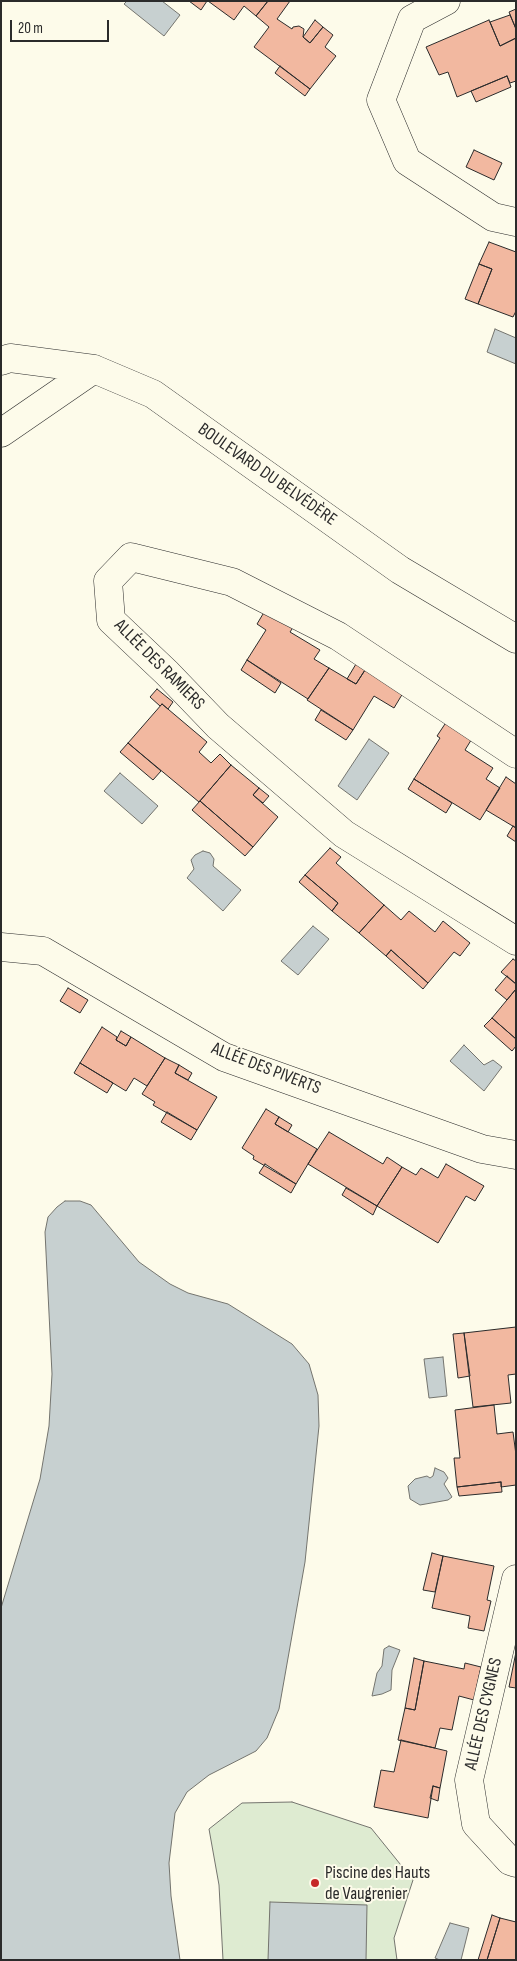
<!DOCTYPE html>
<html>
<head>
<meta charset="utf-8">
<style>
	body { margin:0 }
	#map { position:relative; width:517px; height:1961px; overflow:hidden; background:#fdfbea; font-family:"Sofia Sans Condensed",sans-serif }
	canvas { display:block }
	.frame { position:absolute; inset:0; border:2px solid #2b2b2b; pointer-events:none }
	.scale { position:absolute; left:10px; top:20px; width:99px; height:22px; box-sizing:border-box; border:2px solid #2b2b2b; border-top:0; padding-left:6px; font-size:15px; line-height:18px; white-space:nowrap; color:#2b2b2b; -webkit-text-stroke:4px #fdfbea; paint-order:stroke }
</style>
</head>
<body>
<div id="map">
<canvas width="517" height="1961"></canvas>
<div class="frame"></div>
<div class="scale">20 m</div>
</div>
<script>
const ctx = document.querySelector('canvas').getContext('2d');
ctx.lineJoin = 'round';
function fillPath(path, color) {
  ctx.fillStyle = color;
  ctx.fill(path, 'evenodd');
}
function poly(rows) {
  const path = new Path2D();
  for (const r of rows) {
    path.moveTo(r[0], r[1]);
    for (let i = 2; i < r.length; i += 2) path.lineTo(r[i], r[i + 1]);
  }
  return path;
}
function trace(path, color, width, dash) {
  ctx.strokeStyle = color;
  ctx.lineWidth = width;
  ctx.lineCap = dash ? 'butt' : 'round';
  ctx.setLineDash(dash || []);
  ctx.stroke(path);
}
function write(font, color, halo, rows, align = 'center') {
  ctx.font = font + ' "Sofia Sans Condensed",sans-serif';
  ctx.lineWidth = 4;
  ctx.setLineDash([]);
  ctx.textBaseline = 'middle';
  ctx.strokeStyle = halo;
  ctx.fillStyle = color;
  for (const [text, x, y, turn = 0] of rows) {
    ctx.save();
    ctx.translate(x, y);
    ctx.rotate((+turn || 0) * Math.PI / 180);
    ctx.textAlign = isNaN(turn) ? turn : align;
    if (halo) ctx.strokeText(text, 0, 0);
    ctx.fillText(text, 0, 0);
    ctx.restore();
  }
}
const green = poly([
	[292,1802,371,1828,413,1880,394,1938,397,1960,223,1960,219,1885,209,1829,242,1803,292,1802]
]);
fillPath(green, '#deebd1');
trace(green, '#74746e', 1);
const water = poly([
	[127,1,162,1,180,15,164,36,124,4,127,1],
	[495,329,516,338,516,364,487,352,495,329],
	[369,739,389,753,357,800,338,786,369,739],
	[120,773,158,806,142,824,104,791,120,773],
	[203,851,210,853,214,859,213,866,241,890,223,911,187,878,194,869,191,860,195,855,203,851],
	[313,926,329,939,298,975,281,961,313,926],
	[464,1045,484,1065,493,1060,502,1067,484,1091,450,1061,464,1045],
	[65,1201,80,1201,91,1205,139,1262,170,1284,188,1293,228,1304,292,1344,309,1364,318,1395,319,1426,305,1562,279,1709,267,1738,256,1751,209,1775,187,1792,175,1813,169,1863,171,1896,180,1960,1,1960,1,1608,40,1479,49,1426,52,1374,45,1232,48,1217,57,1207,65,1201],
	[443,1357,447,1396,429,1398,424,1359,443,1357],
	[435,1468,444,1472,448,1478,444,1484,452,1497,448,1500,420,1505,410,1499,408,1486,415,1479,427,1476,430,1478,433,1476,435,1468],
	[389,1646,400,1650,392,1670,391,1690,382,1694,372,1696,377,1673,382,1666,384,1649,389,1646],
	[270,1902,367,1905,366,1960,268,1960,270,1902],
	[450,1923,469,1928,461,1960,440,1960,435,1958,450,1923]
]);
fillPath(water, '#c7d0d0');
trace(water, '#74746e', 1);
const building = poly([
	[189,1,207,1,201,10,189,1],
	[208,1,268,1,256,16,244,6,234,20,208,1],
	[268,1,290,1,277,19,292,29,293,27,299,26,304,29,303,37,310,43,323,27,333,35,325,47,336,56,310,89,254,47,269,27,256,16,268,1],
	[516,9,516,29,509,12,516,9],
	[510,15,516,29,516,38,500,46,490,22,510,15],
	[315,20,323,27,310,43,303,37,315,20],
	[489,20,500,46,516,38,516,81,510,83,507,76,457,97,448,72,439,75,426,47,489,20],
	[280,66,310,89,305,96,275,73,280,66],
	[507,76,511,87,476,102,471,91,507,76],
	[474,150,502,163,494,180,466,167,474,150],
	[489,242,516,252,516,311,513,317,478,304,492,269,479,264,489,242],
	[479,264,492,269,478,304,465,299,479,264],
	[266,609,294,626,290,632,320,650,314,659,329,668,308,699,247,660,266,630,257,624,266,609],
	[247,660,281,683,275,693,241,670,247,660],
	[356,664,365,670,356,684,347,679,356,664],
	[329,668,356,684,365,670,403,693,394,708,374,696,353,730,307,700,329,668],
	[157,689,173,702,168,709,162,704,160,706,150,697,157,689],
	[162,704,207,742,199,752,211,763,220,754,231,765,199,802,128,743,162,704],
	[321,710,353,730,346,740,315,720,321,710],
	[447,721,473,737,465,750,493,768,486,779,500,788,480,820,414,779,440,738,437,736,447,721],
	[128,743,161,771,153,780,120,752,128,743],
	[231,765,259,788,253,795,278,817,253,847,200,801,231,765],
	[506,777,516,784,516,828,486,810,506,777],
	[414,779,452,803,446,813,408,789,414,779],
	[259,788,269,796,263,803,253,795,259,788],
	[200,801,253,847,245,856,192,810,200,801],
	[513,826,516,828,516,842,507,836,513,826],
	[330,848,341,857,336,863,384,905,359,933,332,911,338,903,305,875,330,848],
	[305,875,338,903,332,911,299,882,305,875],
	[384,905,401,920,409,911,435,932,443,921,470,943,460,956,454,952,428,983,391,950,386,956,359,933,384,905],
	[391,950,428,983,423,989,386,956,391,950],
	[513,959,516,961,516,984,501,972,513,959],
	[507,976,516,984,516,989,507,1000,495,990,507,976],
	[68,988,88,1000,80,1013,60,1001,68,988],
	[516,989,516,1039,492,1018,516,989],
	[492,1018,516,1039,516,1046,512,1051,484,1026,492,1018],
	[102,1027,117,1037,116,1040,126,1046,131,1037,165,1058,147,1086,134,1078,126,1091,80,1063,102,1027],
	[121,1031,131,1037,126,1046,116,1040,121,1031],
	[165,1058,179,1065,175,1073,217,1097,197,1130,153,1105,155,1102,142,1094,165,1058],
	[80,1063,113,1083,107,1093,74,1073,80,1063],
	[179,1065,192,1073,188,1080,175,1073,179,1065],
	[266,1109,279,1117,275,1124,317,1149,296,1184,253,1159,254,1156,242,1148,266,1109],
	[167,1112,197,1130,191,1140,161,1122,167,1112],
	[279,1117,292,1125,288,1132,275,1124,279,1117],
	[329,1132,383,1164,387,1157,402,1167,377,1206,308,1164,329,1132],
	[265,1164,296,1184,291,1193,259,1173,265,1164],
	[446,1164,484,1186,475,1201,466,1196,438,1243,377,1206,402,1167,416,1175,421,1168,438,1178,446,1164],
	[346,1188,377,1206,373,1215,342,1195,346,1188],
	[516,1327,516,1374,508,1375,511,1403,473,1407,464,1333,516,1327],
	[464,1333,470,1376,458,1378,453,1334,464,1333],
	[494,1405,497,1434,513,1432,516,1455,516,1485,501,1487,501,1482,457,1487,454,1458,460,1458,455,1410,494,1405],
	[501,1482,502,1492,459,1496,457,1487,501,1482],
	[432,1553,443,1556,435,1592,423,1590,432,1553],
	[443,1556,494,1566,487,1600,491,1601,484,1631,468,1628,470,1616,432,1608,443,1556],
	[516,1652,516,1688,509,1687,516,1652],
	[414,1658,424,1661,415,1710,405,1708,414,1658],
	[424,1661,464,1669,465,1663,481,1667,474,1700,459,1696,452,1730,440,1728,435,1748,398,1740,405,1708,415,1710,424,1661],
	[401,1740,447,1751,440,1788,433,1786,428,1818,374,1807,381,1770,394,1772,401,1740],
	[433,1786,440,1788,438,1801,430,1798,433,1786],
	[492,1915,500,1918,487,1960,478,1960,492,1915],
	[500,1918,516,1922,516,1960,487,1960,500,1918]
]);
fillPath(building, '#f2b8a0');
trace(building, '#2b2b2b', 1);
const minor = poly([
	[446,1,412,19,381,100,407,161,493,217,516,222],
	[1,361,10,358,94,369,153,394,400,570,516,639],
	[1,433,94,369],
	[516,754,338,636,232,582,131,557,108,581,111,620,167,673,218,726,344,834,516,941],
	[1,947,43,951,224,1057,482,1149,516,1155],
	[516,1579,469,1780,476,1824,510,1861,516,1863]
]);
trace(minor, '#2b2b2b', 29);
trace(minor, '#fdfbea', 28);
for (const [x, y, r, color] of [
	[315,1883,5,"#c62828"]
]) {
  const dot = new Path2D();
  dot.arc(x, y, r, 0, 2 * Math.PI);
  ctx.fillStyle = color;
  ctx.fill(dot);
  trace(dot, '#fdfbea', 2);
}
write('18px', '#2b2b2b', '#fdfbea', [
	["BOULEVARD DU BELVÉDÈRE",267,475,35],
	["ALLÉE DES RAMIERS",159,665,45],
	["ALLÉE DES PIVERTS",266,1069,21],
	["ALLÉE DES CYGNES",484,1714,-77]
]);
write('18px', '#2b2b2b', '#fdfbea', [
	["Piscine des Hauts",325,1873],
	["de Vaugrenier",325,1894]
], 'left');
</script>
</body>
</html>
